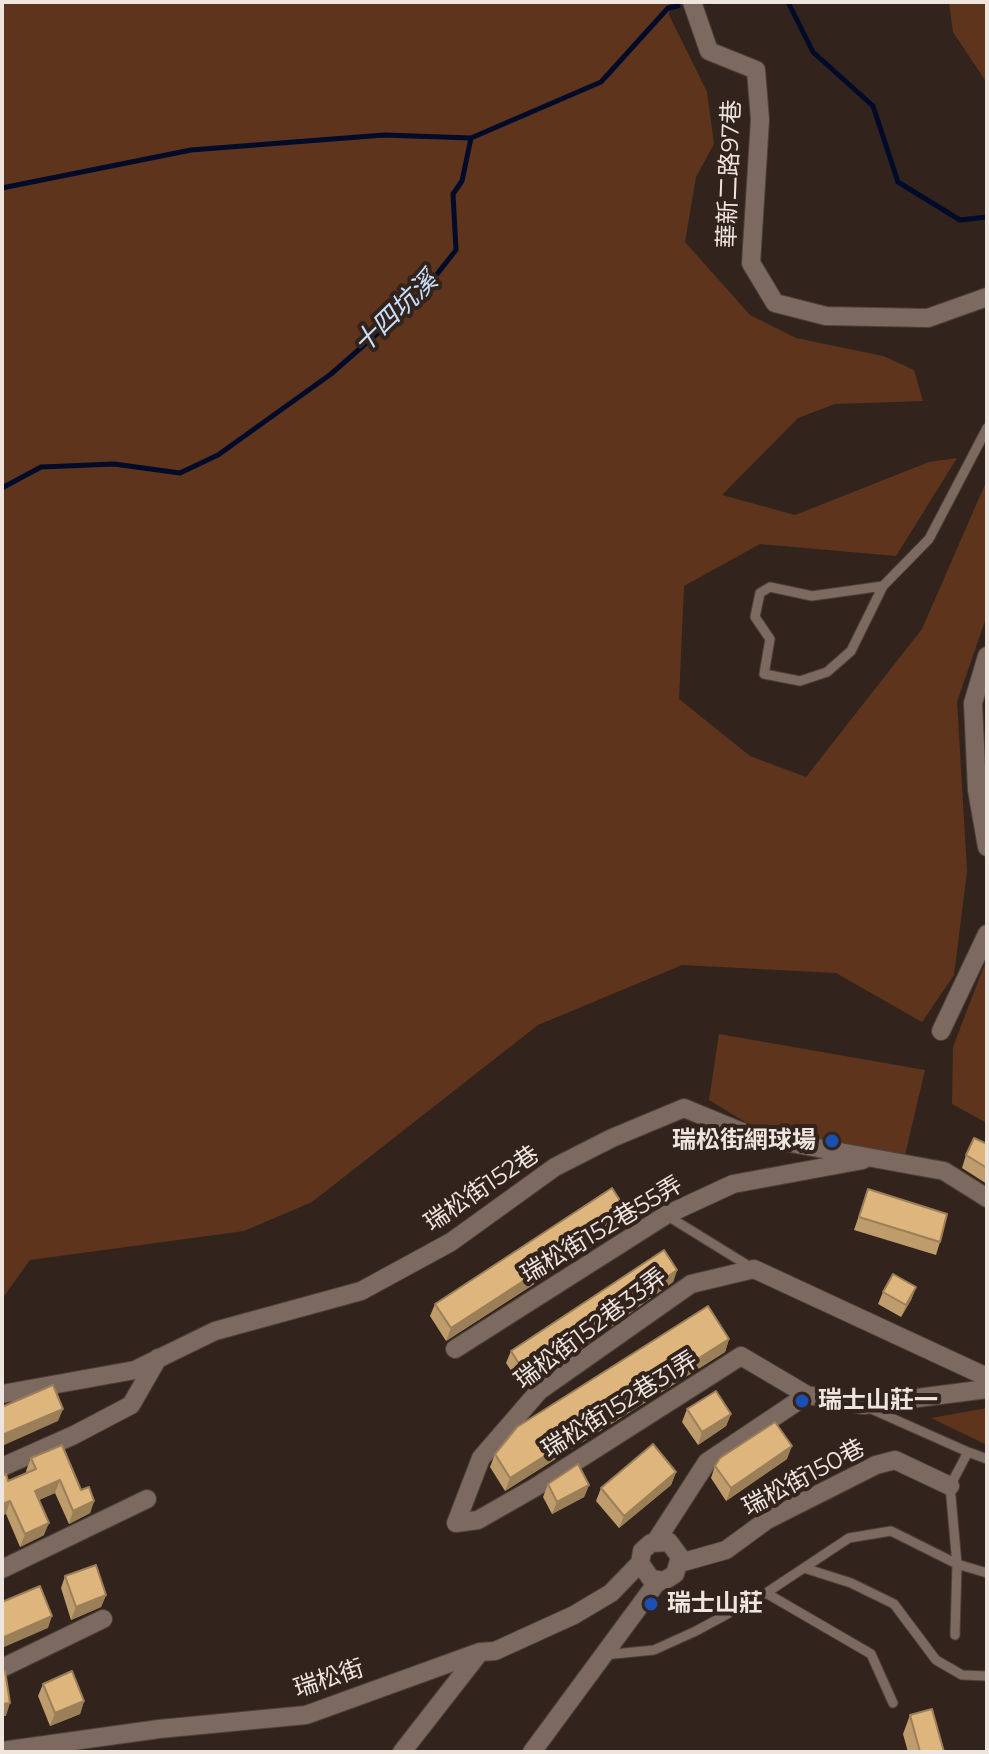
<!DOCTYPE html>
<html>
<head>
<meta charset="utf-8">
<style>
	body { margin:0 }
	#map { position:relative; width:989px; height:1754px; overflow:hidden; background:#32241c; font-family:Montserrat,sans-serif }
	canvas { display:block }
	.frame { position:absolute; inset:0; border:4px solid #efe5df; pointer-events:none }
</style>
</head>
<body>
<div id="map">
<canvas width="989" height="1754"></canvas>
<div class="frame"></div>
</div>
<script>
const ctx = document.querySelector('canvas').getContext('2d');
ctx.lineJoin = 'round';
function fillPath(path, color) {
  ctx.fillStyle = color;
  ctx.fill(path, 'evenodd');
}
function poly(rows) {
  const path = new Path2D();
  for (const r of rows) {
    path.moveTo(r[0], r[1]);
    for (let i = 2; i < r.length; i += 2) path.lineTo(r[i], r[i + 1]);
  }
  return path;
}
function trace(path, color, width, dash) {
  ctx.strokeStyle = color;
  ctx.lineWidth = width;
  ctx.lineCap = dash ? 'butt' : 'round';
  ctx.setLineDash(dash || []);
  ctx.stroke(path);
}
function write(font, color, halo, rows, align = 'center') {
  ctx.font = font + ' Montserrat,"Noto Sans TC",sans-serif';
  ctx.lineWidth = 8;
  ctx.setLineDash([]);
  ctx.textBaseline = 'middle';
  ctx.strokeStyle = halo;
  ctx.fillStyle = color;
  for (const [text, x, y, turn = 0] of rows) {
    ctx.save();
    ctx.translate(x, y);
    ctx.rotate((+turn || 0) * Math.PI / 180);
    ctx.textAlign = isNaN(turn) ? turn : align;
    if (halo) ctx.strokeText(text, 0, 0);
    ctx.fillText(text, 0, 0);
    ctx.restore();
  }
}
fillPath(poly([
	[2,2,670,2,669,15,707,92,714,144,696,177,685,242,750,315,796,338,883,356,914,370,923,401,835,404,798,418,722,495,795,515,929,462,957,458,896,556,760,544,684,586,679,699,750,756,806,777,922,629,987,480,987,615,957,702,967,871,954,975,922,1022,836,973,682,965,538,1025,312,1202,244,1231,30,1260,2,1299],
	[949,2,987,2,987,83,953,32],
	[987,958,987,1123,952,1104,953,1047],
	[719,1034,925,1070,905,1155,755,1128,709,1100],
	[987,1408,987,1445,931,1418]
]), '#5e351c');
trace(poly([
	[707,2,710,2],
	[788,2,813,52,873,106,898,182,960,220,987,217],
	[2,188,191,150,384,135,471,138,601,82,668,8,678,6],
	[2,488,41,467,114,464,180,473,218,455,331,374,419,297,456,250,453,194,462,181,471,138]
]), '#000b29', 5);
const service = poly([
	[883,586,812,596,770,587,760,593,755,617,770,639,764,674,800,681,827,672,851,651,883,586,929,539,987,428],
	[666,1215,752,1268],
	[869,1408,968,1452,950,1486,957,1564,955,1635],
	[968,1452,987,1459],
	[804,1568,851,1583,894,1604,936,1660,962,1675,987,1676],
	[766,1593,871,1654,893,1703],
	[604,1655,654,1650,696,1631,766,1593,849,1538,891,1531,957,1564,987,1573]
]);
const minor = poly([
	[692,2,709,51,756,70,760,120,751,263,775,303,826,316,928,318,987,297],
	[987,656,973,703,977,790,987,847],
	[941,1031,987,934],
	[455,1349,666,1215,733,1184,863,1160],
	[2,1394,135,1370,215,1331,361,1291,451,1242,555,1167,612,1138,684,1108,752,1136,944,1171,987,1198],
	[807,1395,741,1356,534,1488,478,1520,456,1523,481,1458,539,1391,691,1284,754,1269,987,1377],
	[2,1467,74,1435,131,1405,158,1358],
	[656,1541,707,1462,807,1395,863,1405,987,1389],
	[680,1563,726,1550,767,1520,876,1465,895,1460,950,1486],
	[2,1569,147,1499],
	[2,1668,103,1619],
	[2,1751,159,1729,306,1715,480,1652,495,1651,574,1615,611,1593,640,1563,642,1551,651,1543,669,1542,680,1557,675,1574,664,1581,651,1579,640,1563],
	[402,1752,480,1652],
	[532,1752,658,1581]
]);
trace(service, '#4d413a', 11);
trace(minor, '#4d413a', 20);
trace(service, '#7c6a61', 9);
trace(minor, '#7c6a61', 18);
fillPath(poly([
	[987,1144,987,1184,962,1168,966,1155],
	[868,1189,940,1242,936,1255,854,1230],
	[624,1226,446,1341,430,1316,435,1304],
	[677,1270,673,1282,524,1390,506,1363,511,1351],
	[916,1287,911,1300,901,1317,878,1304,883,1292],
	[729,1339,725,1352,505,1491,490,1467,495,1454],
	[687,1409,731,1414,726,1426,698,1445,682,1422],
	[31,1458,81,1490,94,1501,90,1513,69,1524,55,1493,39,1500,44,1535,20,1547,6,1514,2,1515,2,1476,8,1481,27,1473,26,1471],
	[787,1459,726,1501,711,1478,715,1466],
	[676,1472,671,1485,619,1528,596,1501,601,1488],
	[548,1484,589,1485,584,1497,552,1514,543,1497],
	[65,1576,106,1595,101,1607,71,1620,61,1588],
	[43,1684,84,1701,80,1714,50,1726,38,1696],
	[910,1715,944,1752,908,1752,903,1734]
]), '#bf9c6c');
fillPath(poly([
	[628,1213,624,1226,446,1341,451,1328],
	[677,1270,673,1282,524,1390,528,1378],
	[916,1287,911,1300,901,1317,906,1305],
	[729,1339,725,1352,505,1491,510,1478],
	[63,1409,58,1421,2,1446,2,1435],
	[731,1414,726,1426,698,1445,702,1432],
	[792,1446,787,1459,726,1501,731,1488],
	[676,1472,671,1485,619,1528,624,1516],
	[60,1480,55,1493,31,1503,35,1491],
	[589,1485,584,1497,552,1514,557,1502],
	[10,1501,6,1514,2,1515,2,1504],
	[94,1501,90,1513,69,1524,73,1511],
	[49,1523,44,1535,20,1547,25,1534],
	[106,1595,101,1607,71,1620,76,1607],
	[52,1616,48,1628,2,1648,2,1638],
	[84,1701,80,1714,50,1726,55,1713],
	[10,1703,6,1716,2,1716,2,1704]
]), '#9b7f58');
const building = poly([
	[974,1138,987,1144,987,1168,966,1155,974,1138],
	[612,1188,628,1213,451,1328,435,1304,612,1188],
	[868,1189,947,1214,940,1242,859,1217,868,1189],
	[664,1250,677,1270,528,1378,511,1351,664,1250],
	[893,1274,916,1287,906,1305,883,1292,893,1274],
	[708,1306,729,1339,510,1478,495,1454,517,1427,708,1306],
	[53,1385,63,1409,2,1435,2,1407,53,1385],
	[716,1391,731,1414,702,1432,687,1409,716,1391],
	[775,1422,792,1446,731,1488,715,1466,720,1458,775,1422],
	[653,1444,676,1472,624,1516,601,1488,653,1444],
	[62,1445,81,1490,89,1487,94,1501,73,1511,60,1480,35,1491,49,1523,25,1534,10,1501,2,1504,2,1476,6,1474,8,1481,36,1469,31,1458,62,1445],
	[578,1464,589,1485,557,1502,548,1484,578,1464],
	[96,1565,106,1595,76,1607,65,1576,96,1565],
	[40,1586,52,1616,2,1638,2,1602,40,1586],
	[2,1671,5,1671,10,1703,2,1704,2,1671],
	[72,1671,84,1701,55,1713,43,1684,72,1671],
	[932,1709,944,1752,920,1752,910,1715,932,1709]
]);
fillPath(building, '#deb57d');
trace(building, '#9b7f58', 2);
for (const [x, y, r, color] of [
	[832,1141,8,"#1a4fb4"],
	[802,1401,8,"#1a4fb4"],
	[651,1604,8,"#1a4fb4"]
]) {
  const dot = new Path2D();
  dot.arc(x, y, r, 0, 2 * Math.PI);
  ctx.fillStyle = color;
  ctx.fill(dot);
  trace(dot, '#32241c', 3);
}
write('24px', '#efe5df', '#32241c', [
	["華新二路97巷",730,174,-88],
	["瑞松街152巷",482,1189,-34],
	["瑞松街152巷55弄",602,1230,-31],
	["瑞松街152巷33弄",591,1329,-37],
	["瑞松街152巷31弄",620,1405,-32],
	["瑞松街150巷",804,1478,-28],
	["瑞松街",329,1679,-18]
]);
write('bold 24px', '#efe5df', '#32241c', [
	["瑞松街網球場",816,1141,"right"],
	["瑞士山莊一",818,1401],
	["瑞士山莊",667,1604]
], 'left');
write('italic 26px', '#cae1fe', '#32241c', [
	["十四坑溪",396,313,-44]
]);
</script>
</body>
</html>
